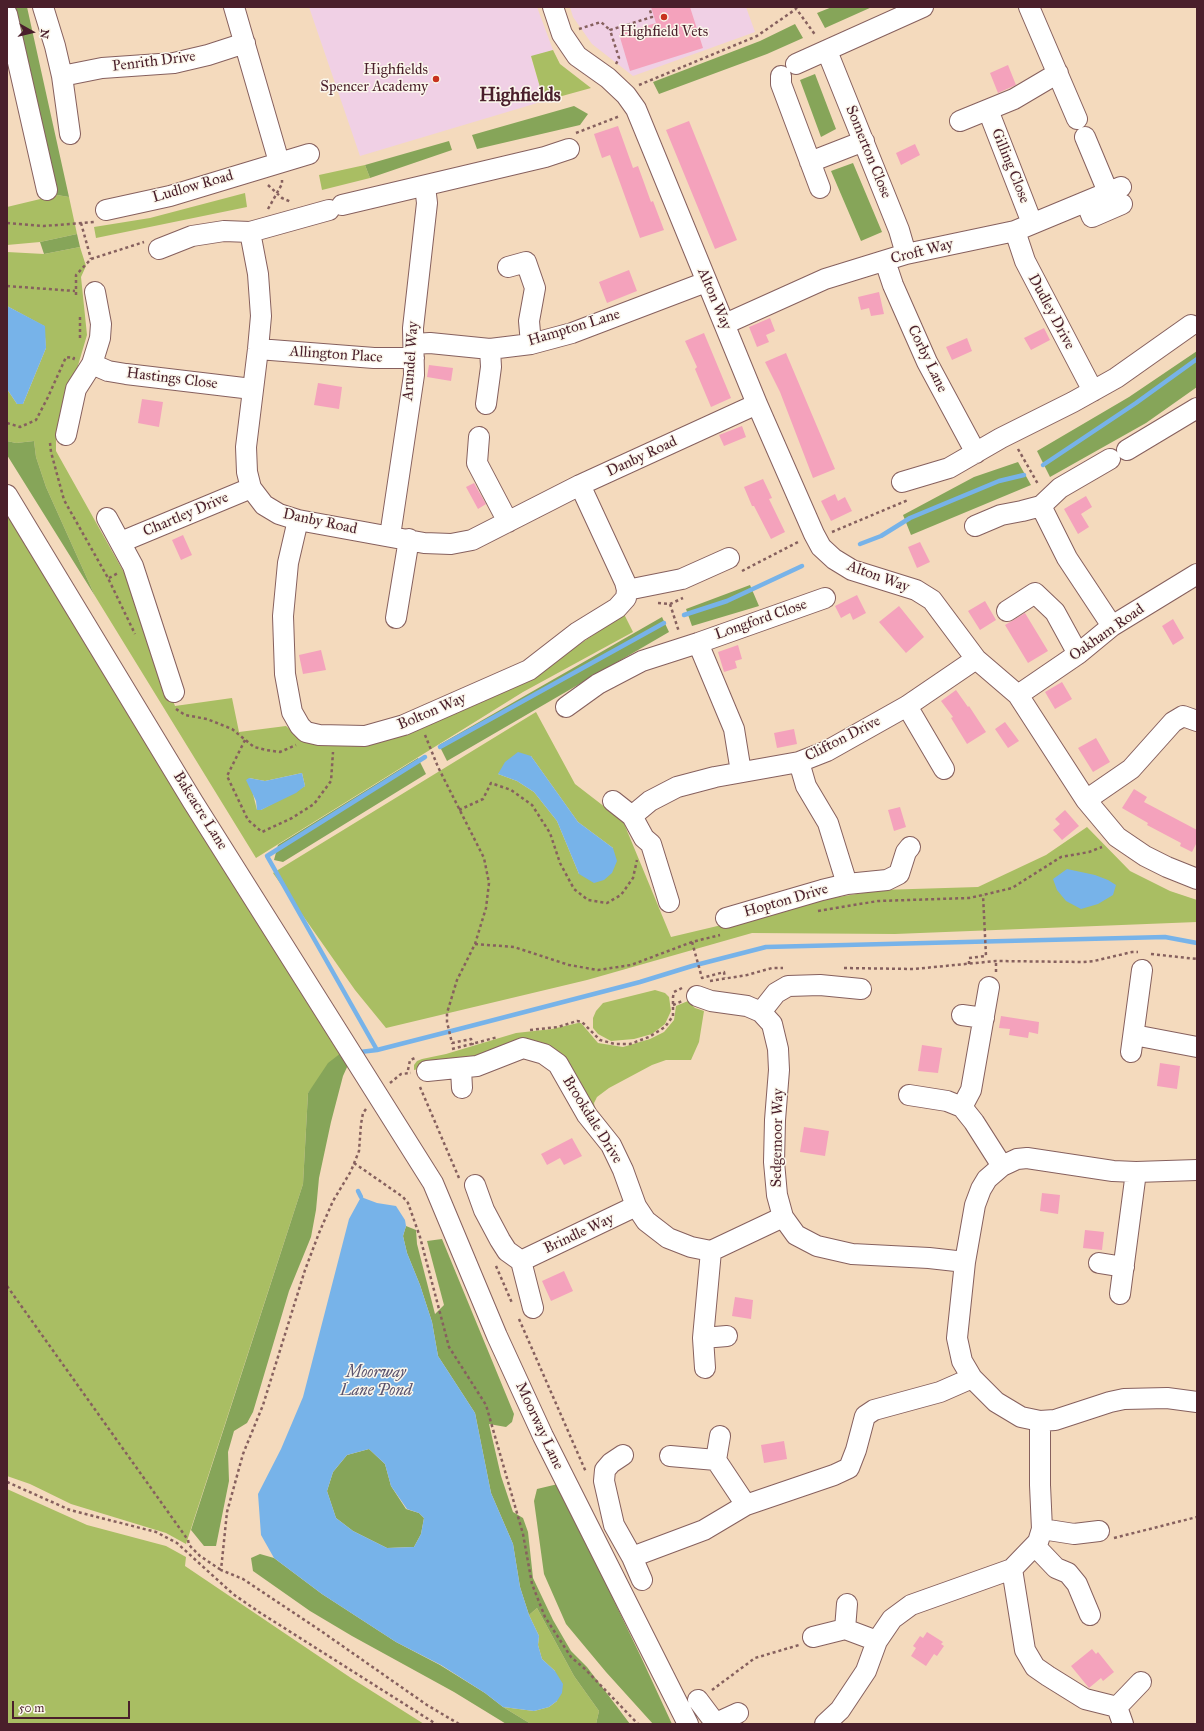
<!DOCTYPE html>
<html>
<head>
<meta charset="utf-8">
<style>
	body { margin:0 }
	#map { position:relative; width:1204px; height:1731px; overflow:hidden; background:#f4dabd; font-family:"IM FELL Great Primer",serif }
	canvas { display:block }
	.frame { position:absolute; inset:0; border:8px solid #4a1f2b; pointer-events:none }
	.north { position:absolute; left:12px; top:12px; width:40px; height:40px; -webkit-text-stroke:3px #fbf7ec; paint-order:stroke; rotate:98deg; font-size:11px; font-weight:700; line-height:16px; text-align:center; color:#4a1f2b }
	.north::after { content:''; display:block; margin:auto; width:14px; height:18px; background:#4a1f2b; clip-path:polygon(50% 0,100% 100%,50% 72%,0 100%) }
	.scale { position:absolute; left:12px; top:1701px; width:118px; height:18px; box-sizing:border-box; border:2px solid #4a1f2b; border-top:0; padding-left:5px; font-size:12px; line-height:14px; white-space:nowrap; color:#4a1f2b; -webkit-text-stroke:3px #fbf7ec; paint-order:stroke }
</style>
</head>
<body>
<div id="map">
<canvas width="1204" height="1731"></canvas>
<div class="frame"></div>
<div class="north">N</div>
<div class="scale">50 m</div>
</div>
<script>
const ctx = document.querySelector('canvas').getContext('2d');
ctx.lineJoin = 'round';
function fillPath(path, color) {
  ctx.fillStyle = color;
  ctx.fill(path, 'evenodd');
}
function poly(rows) {
  const path = new Path2D();
  for (const r of rows) {
    path.moveTo(r[0], r[1]);
    for (let i = 2; i < r.length; i += 2) path.lineTo(r[i], r[i + 1]);
  }
  return path;
}
function trace(path, color, width, dash) {
  ctx.strokeStyle = color;
  ctx.lineWidth = width;
  ctx.lineCap = dash ? 'butt' : 'round';
  ctx.setLineDash(dash || []);
  ctx.stroke(path);
}
function write(font, color, halo, rows, align = 'center') {
  ctx.font = font + ' "IM FELL Great Primer",serif';
  ctx.lineWidth = 3;
  ctx.setLineDash([]);
  ctx.textBaseline = 'middle';
  ctx.strokeStyle = halo;
  ctx.fillStyle = color;
  for (const [text, x, y, turn = 0] of rows) {
    ctx.save();
    ctx.translate(x, y);
    ctx.rotate((+turn || 0) * Math.PI / 180);
    ctx.textAlign = isNaN(turn) ? turn : align;
    if (halo) ctx.strokeText(text, 0, 0);
    ctx.fillText(text, 0, 0);
    ctx.restore();
  }
}
fillPath(poly([
	[309,7,537,7,553,50,531,57,544,101,360,156],
	[570,7,746,7,755,32,633,76,592,44,573,17]
]), '#f0d0e5');
fillPath(poly([
	[553,50,560,64,591,88,544,101,531,56],
	[365,165,370,178,322,190,319,175],
	[245,193,247,207,96,238,94,227,150,218],
	[57,195,69,197,77,234,40,242,7,245,7,207],
	[80,247,86,266,81,277,87,335,56,440,56,451,131,585,175,706,232,698,239,732,286,726,303,741,369,743,530,678,624,614,633,632,523,692,256,858,95,596,46,487,36,457,34,441,16,443,7,441,7,389,17,404,23,404,46,348,44,326,7,306,7,252,44,254],
	[302,773,305,786,261,810,257,810,249,778,265,781],
	[7,497,348,1047,308,1093,303,1184,186,1544,166,1533,71,1504,30,1484,7,1476],
	[536,712,575,784,623,821,671,937,747,919,803,903,880,890,978,887,1046,855,1087,827,1130,871,1170,891,1197,900,1197,922,895,934,752,933,587,980,386,1028,355,990,273,873],
	[531,756,578,822,613,848,579,874,557,821,534,792,517,781,498,774],
	[655,990,665,993,669,997,671,1011,665,1024,652,1034,634,1039,611,1041,598,1034,593,1028,593,1018,596,1011,603,1003],
	[688,1001,695,1008,704,1011,699,1042,691,1060,666,1060,652,1065,609,1088,597,1097,594,1103,595,1110,561,1058,488,1054,414,1070,414,1065,417,1061,422,1059,446,1054,516,1033,552,1029,578,1023,581,1023,598,1043,623,1047,650,1039,664,1032,674,1020,676,1006],
	[7,1489,87,1525,166,1546,186,1557,185,1566,351,1678,424,1724,7,1724],
	[537,1608,574,1676,599,1711,596,1724,531,1724,503,1707,534,1711,549,1707,557,1701,555,1671,542,1659,538,1645,539,1636,529,1615]
]), '#a9be63');
fillPath(poly([
	[18,7,27,7,69,197,57,195,11,9],
	[832,7,872,7,825,28,817,13],
	[795,24,803,38,767,54,659,94,653,82,760,41],
	[815,74,836,129,821,137,800,80],
	[574,106,588,114,580,125,477,149,472,135],
	[449,141,452,150,370,178,365,165],
	[853,163,882,232,861,241,831,171],
	[77,234,80,247,44,254,40,242],
	[1197,351,1197,387,1146,423,1050,477,1037,451,1129,397],
	[7,441,16,443,34,441,36,457,46,487,95,596,7,455],
	[1018,462,1031,485,911,535,903,515,974,477],
	[750,585,759,606,692,626,686,609],
	[662,617,669,632,447,761,439,745],
	[418,758,426,774,283,862,274,860,278,845],
	[341,1053,348,1065,343,1076,331,1122,319,1178,316,1210,311,1237,289,1291,253,1412,247,1423,234,1431,228,1452,229,1481,216,1546,204,1546,191,1530,303,1184,308,1093,328,1063],
	[406,1226,416,1230,417,1244,435,1314,444,1305,427,1241,442,1239,514,1414,512,1422,506,1427,489,1424,501,1476,513,1512,523,1518,528,1532,533,1578,553,1620,571,1651,587,1667,630,1724,596,1724,599,1711,574,1676,537,1608,529,1615,520,1587,513,1544,491,1493,475,1413,438,1356,432,1322,420,1285,407,1253,403,1236],
	[369,1449,385,1464,391,1486,406,1509,419,1513,424,1518,421,1534,414,1547,387,1548,353,1531,336,1518,327,1491,333,1472,347,1455],
	[558,1484,641,1657,672,1724,653,1724,606,1672,566,1624,544,1574,534,1501,537,1489],
	[260,1554,274,1558,322,1594,396,1642,440,1665,485,1693,503,1707,531,1724,506,1724,503,1722,454,1692,352,1636,310,1611,253,1571,251,1558]
]), '#86a559');
fillPath(poly([
	[7,306,45,326,46,348,23,404,17,404,7,389],
	[518,752,531,756,578,822,613,848,617,861,612,873,604,880,594,883,579,874,557,821,534,792,517,781,498,774,505,762],
	[302,773,305,786,296,793,261,810,257,810,256,801,246,780,249,778,265,781],
	[1067,869,1095,875,1108,880,1116,885,1113,895,1098,904,1081,909,1066,901,1057,890,1053,879],
	[361,1197,377,1203,396,1206,405,1220,406,1226,403,1236,407,1253,420,1285,432,1322,438,1356,475,1413,491,1493,513,1544,520,1587,529,1615,539,1636,538,1645,542,1659,555,1671,563,1684,562,1693,557,1701,549,1707,534,1711,503,1707,485,1693,441,1665,396,1642,322,1594,274,1558,261,1535,258,1494,281,1449,303,1397,349,1219],
	[369,1449,385,1464,391,1486,407,1509,419,1513,424,1518,421,1534,414,1547,387,1548,353,1531,336,1518,327,1491,333,1472,347,1455]
]), '#77b3e9');
trace(poly([
	[1043,465,1136,403,1197,359],
	[860,544,881,536,910,518,999,481,1024,475],
	[684,615,727,601,802,566],
	[440,747,664,623],
	[377,1050,267,856,425,757],
	[360,1052,377,1050,463,1028,640,982,692,966,766,947,1165,937,1197,943],
	[358,1191,361,1197]
]), '#77b3e9', 4.5);
fillPath(poly([
	[651,7,690,7,703,48,630,71,619,34,656,23],
	[1008,65,1016,85,998,93,990,73],
	[689,121,737,240,715,249,666,130],
	[618,126,633,168,638,166,651,202,653,201,664,230,640,238,610,155,602,158,594,134],
	[915,144,920,155,901,165,896,153],
	[629,270,637,291,607,303,599,282],
	[879,292,884,314,871,316,869,308,861,310,858,297],
	[770,318,775,331,766,335,769,342,757,347,749,327],
	[1044,328,1050,340,1031,350,1024,338],
	[704,333,731,398,711,407,695,369,697,367,685,341],
	[967,338,972,351,952,360,946,347],
	[786,353,835,469,813,478,780,392,765,362],
	[429,365,453,368,451,381,427,377],
	[318,383,342,387,339,409,314,405],
	[142,399,163,402,159,427,138,423],
	[742,426,746,437,724,446,719,435],
	[763,479,772,498,769,499,785,532,771,539,754,506,752,506,744,487],
	[474,483,486,504,478,509,466,487],
	[835,494,838,501,845,497,852,511,831,521,821,501],
	[1086,496,1092,507,1081,514,1089,527,1078,534,1064,509],
	[183,535,192,555,181,560,172,540],
	[920,542,930,562,917,568,908,547],
	[857,595,866,613,853,620,850,613,841,618,835,606],
	[985,601,996,620,980,630,968,611],
	[899,606,924,637,906,653,879,622],
	[1025,613,1048,651,1028,663,1005,625],
	[1173,619,1184,638,1173,645,1162,626],
	[738,645,742,659,735,661,737,668,724,672,718,652],
	[321,650,326,670,303,674,299,655],
	[1062,682,1072,699,1055,709,1045,692],
	[956,690,968,707,969,706,986,732,967,744,951,718,953,717,941,701],
	[1005,722,1019,741,1008,748,995,729],
	[794,729,797,744,777,748,774,733],
	[1096,738,1110,762,1093,772,1078,748],
	[1134,789,1147,797,1144,802,1197,830,1197,842,1192,852,1180,846,1181,843,1147,825,1148,823,1122,808],
	[900,807,906,827,894,831,888,810],
	[1065,810,1079,826,1062,840,1053,830,1060,824,1055,819],
	[1001,1016,1039,1022,1038,1034,1029,1032,1028,1038,1009,1035,1010,1029,999,1028],
	[922,1045,942,1048,938,1073,918,1071],
	[1160,1063,1180,1066,1177,1089,1157,1086],
	[804,1127,829,1131,825,1156,800,1152],
	[572,1138,582,1156,564,1165,560,1158,547,1165,541,1154],
	[1042,1193,1060,1195,1058,1214,1040,1211],
	[1085,1230,1104,1232,1102,1250,1083,1248],
	[564,1271,573,1291,551,1301,542,1281],
	[735,1297,753,1300,751,1319,732,1316],
	[784,1441,787,1459,764,1463,761,1445],
	[927,1632,943,1642,941,1644,944,1646,937,1656,934,1654,926,1666,911,1656,916,1648,913,1646,920,1636,923,1638],
	[1092,1649,1096,1654,1098,1652,1114,1672,1103,1681,1101,1678,1089,1688,1071,1666]
]), '#f4a2bc');
const minor = poly([
	[43,7,55,46,62,76,70,134],
	[234,7,279,162],
	[553,7,562,34,577,56,608,78,626,95,636,109,757,404,814,534,821,547,834,559,852,570,916,590,932,600,976,659,1018,695,1086,800,1117,837,1145,856,1167,867,1197,879],
	[1029,7,1077,119],
	[7,14,47,190],
	[827,51,899,230,906,254],
	[796,64,923,7],
	[62,76,102,68,174,63,208,55,245,43],
	[781,76,781,84,820,188],
	[988,110,1032,223],
	[960,121,1014,99,1058,73],
	[1085,137,1108,192],
	[810,162,864,141],
	[1086,202,1092,217,1122,204],
	[342,205,545,157,569,149],
	[106,210,170,196,309,154],
	[1015,231,1025,261,1093,391],
	[250,232,258,274,261,316,258,349,246,447,247,472,251,488,264,505,279,514,298,520,424,543,451,544,472,540,580,485,757,404],
	[159,249,192,236,224,231,250,232,329,210],
	[885,261,893,285,927,362,976,453],
	[508,267,526,262,535,288,529,321,531,344],
	[725,324,825,279,906,254,1015,231,1121,187],
	[414,344,430,343,490,349,531,344,572,333,706,282],
	[258,349,374,358,414,358],
	[92,364,108,371,126,374,252,389],
	[486,404,491,367,490,349],
	[66,435,76,389,92,364,100,338,101,324,95,292],
	[479,437,477,463,508,522],
	[1127,450,1197,408],
	[902,482,949,468,1001,438,1073,402,1116,378,1191,325],
	[7,495,193,802,433,1183,497,1336,543,1436,688,1724],
	[1041,506,1067,558,1112,626],
	[107,518,133,566,174,692],
	[298,520,288,563,283,616,285,674,292,712,300,726,306,732,319,735,365,736,404,725,529,670,578,632,617,608,626,598,627,590,625,582,580,485],
	[975,526,1001,515,1022,511,1041,506,1060,488,1110,459],
	[390,536,414,375,413,328,427,203,425,186],
	[121,542,251,488],
	[627,590,682,579,729,558],
	[1007,611,1035,593,1055,612,1078,654],
	[396,618,409,539],
	[698,643,734,729,741,772],
	[1018,695,1078,654,1112,626,1197,574],
	[907,706,944,769],
	[566,707,598,684,642,661,698,643,825,598],
	[799,762,806,786,828,823,847,884],
	[1086,800,1131,769,1173,722,1183,716,1197,721],
	[613,801,632,816,644,838,651,844,669,902],
	[632,816,650,801,677,787,715,777,799,762,827,751,907,706,976,659],
	[726,918,822,890,847,884,887,880,899,874,906,852,910,847],
	[697,996,711,1001,747,1006,761,1012,772,1024,778,1049,779,1070,775,1120,774,1162,777,1195,783,1217,796,1235,817,1246,852,1254,929,1258,965,1262],
	[761,1012,776,993,788,986,820,985,861,989],
	[962,1015,984,1018],
	[1134,1035,1197,1047],
	[1131,1052,1142,970],
	[461,1069,462,1088],
	[427,1071,477,1066,523,1048,544,1054,558,1064,587,1115,611,1145,623,1170,636,1206,646,1221,668,1238,691,1247,711,1251,783,1217],
	[909,1095,947,1101,962,1107,974,1122,1002,1166],
	[962,1107,971,1090,989,987],
	[1197,1170,1136,1172,1113,1171,1027,1158,1017,1159,1002,1166,987,1179,981,1189,975,1205,965,1262,957,1338,962,1361,972,1378,996,1402,1021,1417,1040,1421,1055,1420,1110,1402,1124,1399,1167,1398,1197,1402],
	[475,1185,484,1210,500,1240,507,1251,521,1261],
	[1099,1263,1124,1267],
	[1120,1294,1136,1172],
	[533,1308,521,1261,636,1206],
	[703,1338,727,1336],
	[705,1368,703,1338,711,1251],
	[623,1455,611,1463,605,1470,604,1481,614,1525,632,1557,642,1580],
	[670,1456,716,1460,746,1505],
	[716,1460,720,1436],
	[1042,1529,1074,1534,1099,1531],
	[1035,1546,1056,1568,1068,1573,1077,1584,1090,1615],
	[632,1557,704,1530,746,1505,834,1475,849,1468,856,1450,865,1416,874,1410,940,1392,972,1378],
	[1012,1569,1025,1650,1035,1667,1048,1676,1085,1699,1117,1707,1141,1682],
	[845,1629,847,1604],
	[813,1637,845,1629,877,1641],
	[698,1700,716,1724],
	[1117,1707,1123,1724],
	[716,1723,738,1713],
	[825,1724,840,1710,866,1671,877,1641,892,1619,911,1605,1012,1569,1038,1542,1042,1529,1040,1485,1040,1421]
]);
trace(minor, '#86605e', 22);
trace(poly([
	[795,7,816,36],
	[579,29,601,22,610,30],
	[616,64,619,58,610,30,652,17,649,7],
	[639,85,757,36,796,9],
	[576,133,620,116],
	[268,185,282,198,291,202],
	[268,209,282,184,282,180],
	[7,223,44,226,94,222],
	[81,223,91,259],
	[7,286,75,291],
	[76,295,76,275,91,259,144,242],
	[80,338,80,317],
	[7,423,20,427,36,420,48,397,66,357,74,358,73,360],
	[50,443,51,452,64,500,108,578,135,634],
	[1018,449,1038,484],
	[832,532,908,500],
	[742,571,798,542],
	[109,578,118,573],
	[658,603,670,604,683,598],
	[670,604,679,632],
	[176,709,185,715,207,719,232,729,254,747,266,750,280,752,296,745],
	[425,735,438,767,484,858,489,883,486,908,475,944,457,980,447,1013,447,1022,452,1043,471,1039,473,1045],
	[245,740,227,776,248,820,262,832,292,818,314,804,331,781,333,752],
	[459,810,483,799,491,783,511,790,532,805,550,833,560,863,574,889,588,900,607,903,621,895,633,878,637,860],
	[818,911,878,901,969,898,983,895,1012,888,1061,857,1089,852,1102,847],
	[692,942,702,978,724,972,725,978],
	[475,944,514,947,569,965,598,970,631,965,692,942,720,935],
	[1151,954,1197,959],
	[969,964,969,958,986,956,983,895],
	[844,968,914,969,996,961,1083,962,1094,961,1132,952,1138,952],
	[996,972,996,961],
	[710,981,747,975,772,968,783,968],
	[673,1005,682,1001],
	[530,1030,558,1027,577,1021,582,1022,600,1040,615,1044,630,1044,649,1037,665,1027,673,1016,673,997,674,992,682,988],
	[452,1049,498,1037],
	[408,1070,410,1060,415,1058],
	[390,1083,401,1074,411,1073],
	[420,1087,459,1178],
	[366,1109,363,1113,361,1124,359,1151,351,1171,333,1201,319,1233,305,1270,263,1405,243,1454,227,1512,221,1570,243,1579,321,1631,427,1705,459,1724],
	[354,1163,403,1197,408,1203,420,1237,449,1347,486,1405,523,1534,532,1584,545,1617,571,1657,585,1669,638,1724],
	[496,1266,512,1303],
	[7,1286,188,1540,189,1545,200,1556,221,1570],
	[519,1319,586,1472],
	[7,1482,70,1510,156,1532,177,1543,233,1594,259,1612,436,1724],
	[1114,1538,1197,1517],
	[712,1690,755,1658,799,1645]
]), '#86605e', 2.5, [3, 3]);
trace(minor, '#fff', 20);
for (const [x, y, r, color] of [
	[664,17,4,"#c8321e"],
	[436,79,4,"#c8321e"]
]) {
  const dot = new Path2D();
  dot.arc(x, y, r, 0, 2 * Math.PI);
  ctx.fillStyle = color;
  ctx.fill(dot);
  trace(dot, '#fbf7ec', 1.5);
}
write('15px', '#4a1f2b', '#fbf7ec', [
	["Highfield Vets",664,32],
	["Highfields",428,70,"right"],
	["Spencer Academy",428,87,"right"]
]);
write('15px', '#4a1f2b', '#fbf7ec', [
	["Penrith Drive",154,62,-7],
	["Somerton Close",868,152,68],
	["Gilling Close",1010,166,68],
	["Ludlow Road",193,187,-16],
	["Croft Way",922,252,-14],
	["Alton Way",714,299,67],
	["Dudley Drive",1051,312,62],
	["Hampton Lane",574,328,-17],
	["Allington Place",336,355,4],
	["Corby Lane",927,359,64],
	["Arundel Way",411,361,-86],
	["Hastings Close",172,379,7],
	["Danby Road",642,457,-25],
	["Chartley Drive",186,515,-23],
	["Danby Road",320,522,12],
	["Alton Way",878,577,20],
	["Longford Close",761,620,-19],
	["Oakham Road",1107,633,-35],
	["Bolton Way",432,712,-23],
	["Clifton Drive",843,739,-27],
	["Bakeacre Lane",200,811,58],
	["Hopton Drive",786,901,-16],
	["Brookdale Drive",592,1120,58],
	["Sedgemoor Way",778,1138,-89],
	["Brindle Way",579,1234,-25],
	["Moorway Lane",539,1426,65]
]);
write('italic 16px', '#5a536e', '#fbf7ec', [
	["Moorway",376,1373],
	["Lane Pond",376,1391]
]);
write('bold 19px', '#4a1f2b', '#fbf7ec', [
	["Highfields",520,96]
]);
</script>
</body>
</html>
